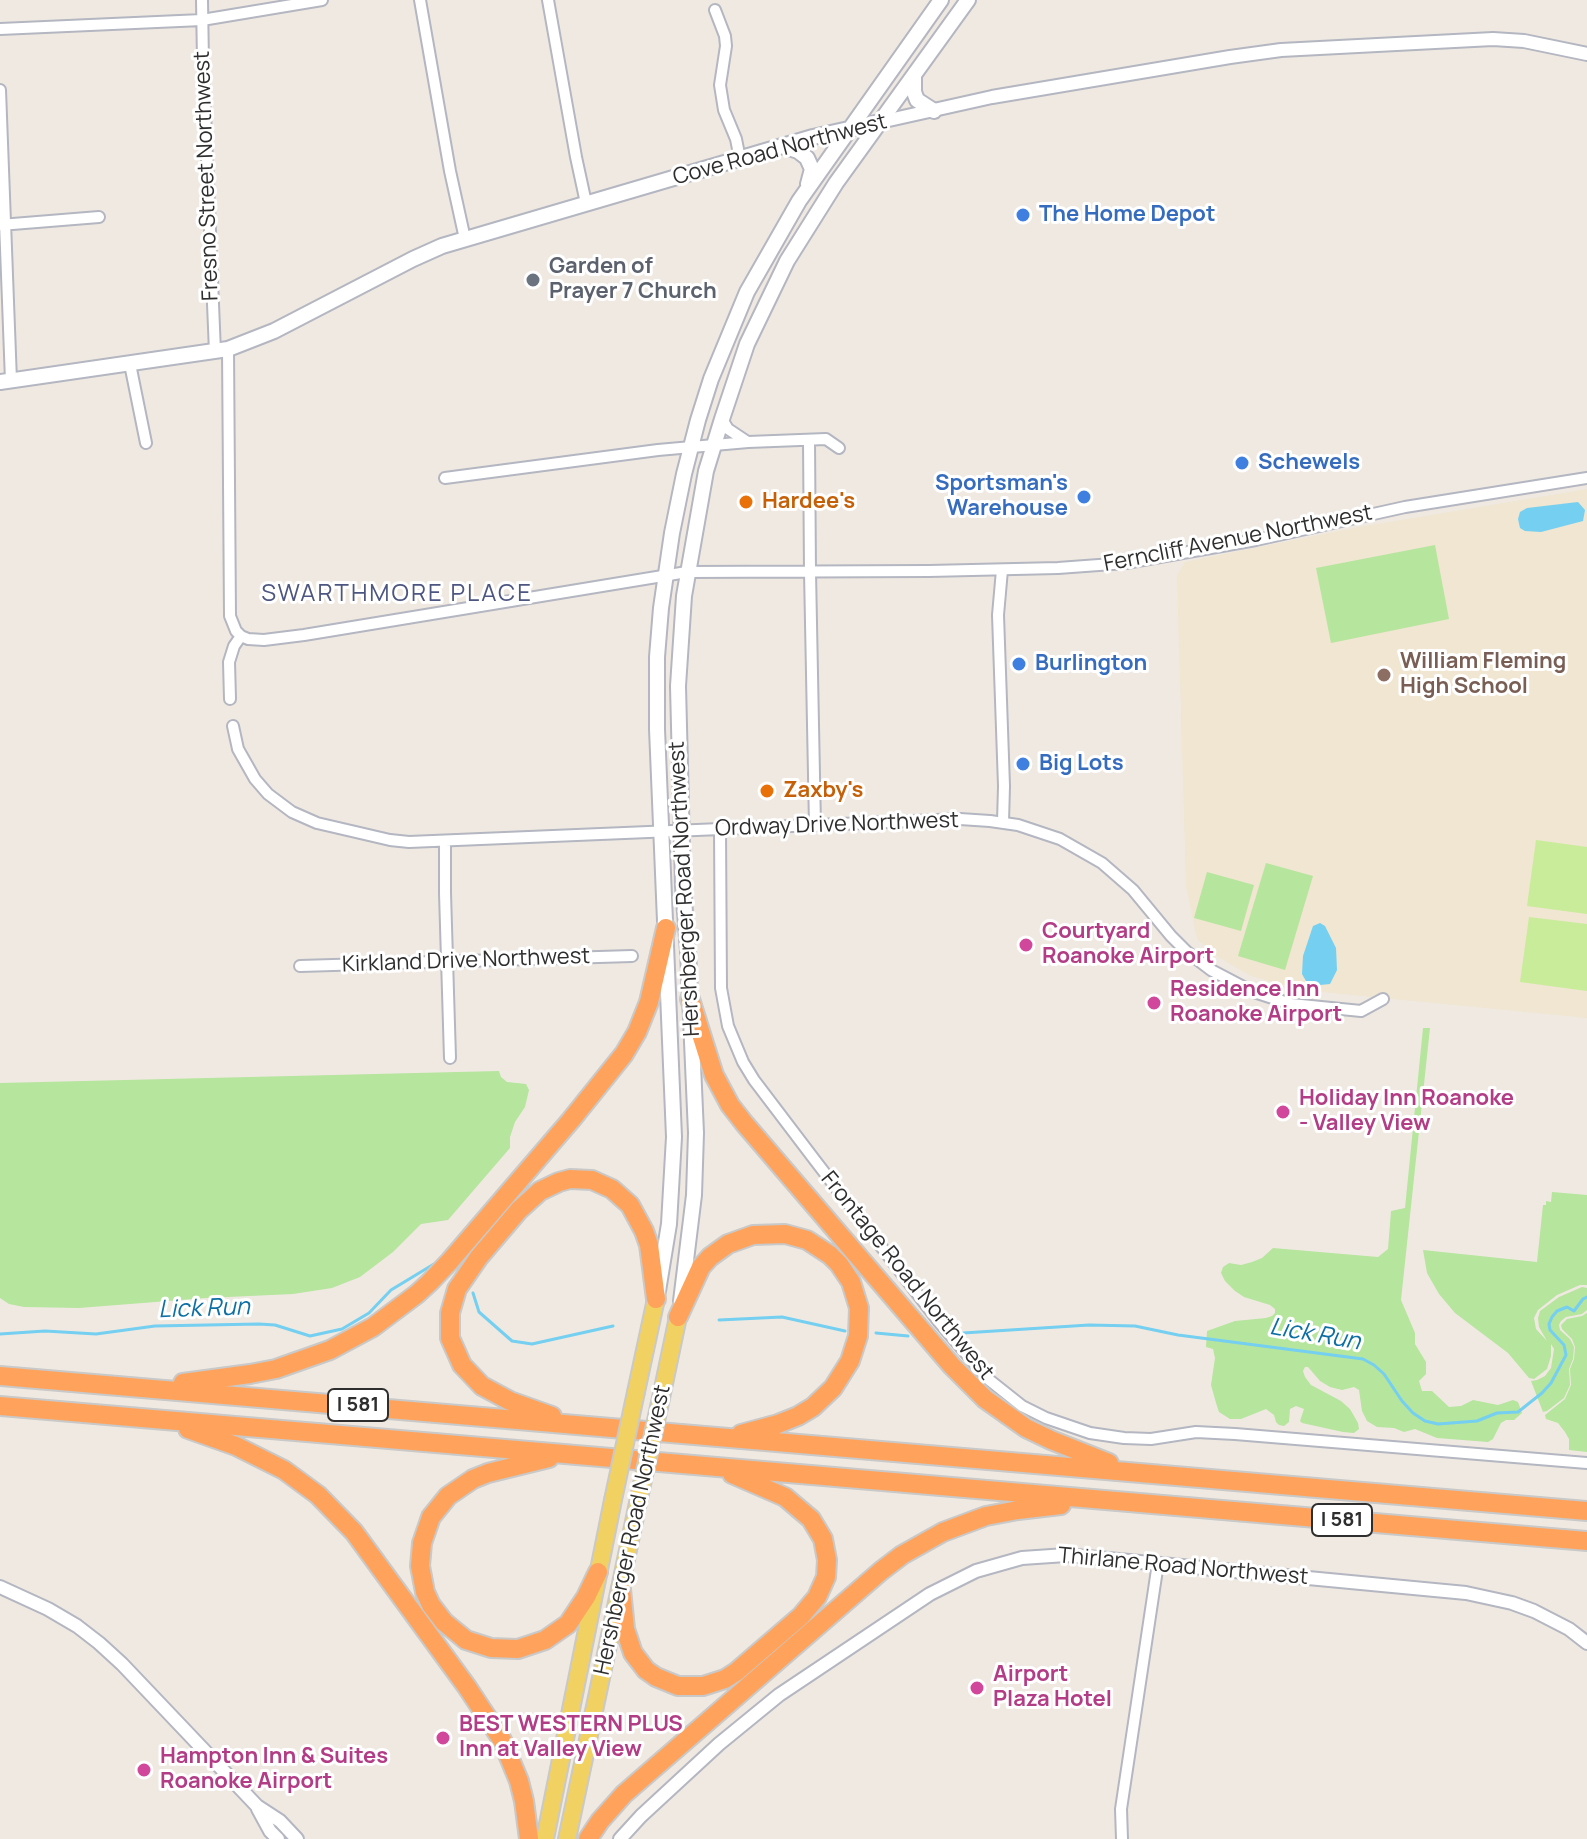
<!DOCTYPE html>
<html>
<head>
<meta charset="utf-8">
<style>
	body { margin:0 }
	canvas { display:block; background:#efe9e1 }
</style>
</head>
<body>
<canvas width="1587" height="1839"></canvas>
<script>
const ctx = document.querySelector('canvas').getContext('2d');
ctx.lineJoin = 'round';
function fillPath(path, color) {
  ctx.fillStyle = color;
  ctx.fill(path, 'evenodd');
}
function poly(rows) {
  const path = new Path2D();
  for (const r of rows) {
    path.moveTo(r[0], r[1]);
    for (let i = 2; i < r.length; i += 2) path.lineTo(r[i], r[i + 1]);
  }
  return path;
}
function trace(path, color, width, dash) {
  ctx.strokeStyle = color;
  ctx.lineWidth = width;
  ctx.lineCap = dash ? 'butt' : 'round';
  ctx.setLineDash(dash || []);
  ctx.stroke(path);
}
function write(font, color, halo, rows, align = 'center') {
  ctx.font = font + ' Manrope,sans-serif';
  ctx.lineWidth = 6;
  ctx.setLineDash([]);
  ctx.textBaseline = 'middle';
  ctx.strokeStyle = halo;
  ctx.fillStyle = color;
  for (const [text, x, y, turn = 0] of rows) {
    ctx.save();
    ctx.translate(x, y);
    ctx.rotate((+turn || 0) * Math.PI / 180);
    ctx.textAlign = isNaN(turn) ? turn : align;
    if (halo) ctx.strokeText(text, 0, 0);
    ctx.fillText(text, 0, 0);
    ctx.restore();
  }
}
fillPath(poly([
	[1587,489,1587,1018,1301,990,1251,976,1218,957,1197,939,1186,886,1177,576,1185,562,1359,527]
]), '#f0e6d1');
fillPath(poly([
	[1435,545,1449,619,1331,643,1316,568],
	[1266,863,1313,876,1285,970,1238,956],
	[1207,872,1254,885,1241,931,1194,918],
	[1423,1028,1430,1028,1401,1300,1415,1333,1415,1344,1426,1362,1426,1374,1419,1381,1422,1391,1432,1391,1449,1407,1461,1406,1473,1400,1498,1405,1513,1400,1518,1402,1522,1413,1514,1420,1506,1420,1501,1423,1493,1439,1488,1442,1437,1438,1415,1429,1404,1432,1394,1428,1377,1427,1367,1421,1362,1411,1359,1390,1354,1387,1342,1390,1330,1387,1320,1381,1308,1367,1305,1367,1303,1371,1305,1377,1311,1385,1341,1401,1350,1409,1358,1423,1359,1429,1354,1433,1343,1432,1302,1423,1300,1421,1304,1409,1296,1406,1290,1409,1289,1422,1284,1426,1279,1425,1276,1422,1274,1415,1266,1409,1241,1419,1230,1419,1219,1412,1216,1403,1211,1385,1215,1358,1213,1349,1206,1347,1207,1331,1235,1321,1266,1318,1272,1316,1275,1313,1275,1309,1270,1305,1244,1297,1235,1291,1225,1281,1221,1273,1223,1267,1229,1263,1241,1265,1252,1262,1262,1258,1273,1248,1378,1257,1388,1249,1391,1211,1405,1208],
	[499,1071,501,1077,507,1082,526,1084,529,1090,525,1107,515,1122,510,1137,510,1148,448,1220,421,1224,393,1252,360,1277,332,1288,293,1294,206,1298,79,1308,24,1307,9,1304,0,1298,0,1083],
	[1552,1192,1587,1195,1587,1285,1580,1285,1557,1295,1538,1310,1534,1318,1536,1329,1547,1341,1539,1327,1538,1318,1540,1311,1559,1297,1582,1287,1587,1288,1587,1310,1582,1314,1566,1317,1561,1321,1559,1325,1560,1330,1570,1339,1574,1347,1573,1359,1569,1369,1570,1385,1564,1398,1547,1411,1543,1412,1531,1381,1537,1380,1545,1376,1551,1368,1554,1349,1551,1344,1551,1356,1547,1369,1534,1379,1529,1378,1508,1353,1455,1313,1439,1294,1427,1273,1423,1250,1537,1262,1543,1205,1546,1205,1546,1201,1551,1202],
	[1587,1313,1587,1452,1569,1450,1569,1439,1565,1432,1558,1423,1546,1419,1545,1415,1565,1399,1571,1385,1570,1369,1574,1359,1575,1347,1572,1339,1562,1329,1561,1325,1567,1319,1582,1316]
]), '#b6e59e');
fillPath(poly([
	[1536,840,1587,847,1587,914,1527,906],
	[1529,917,1587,924,1587,991,1520,982]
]), '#c9ec9a');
fillPath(poly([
	[1578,502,1585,510,1583,521,1541,532,1525,531,1520,528,1518,519,1520,512,1527,508],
	[1320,923,1325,926,1336,948,1337,970,1330,984,1320,985,1306,981,1302,974,1303,956,1313,926]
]), '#75cff0');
trace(poly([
	[473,1293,479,1312,512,1341,532,1344,613,1326],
	[719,1320,782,1317,845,1331],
	[876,1333,908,1336],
	[963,1333,1089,1325,1135,1326,1178,1335,1363,1359,1374,1365,1384,1374,1402,1401,1413,1413,1425,1421,1438,1424,1477,1421,1497,1413,1518,1412,1542,1393,1551,1383,1566,1355,1564,1345,1550,1330,1549,1324,1552,1317,1557,1311,1567,1307,1574,1311,1583,1299,1587,1297],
	[0,1334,45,1331,96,1334,155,1326,259,1324,275,1325,310,1336,342,1329,369,1313,391,1290,434,1264]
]), '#75cff0', 3);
const minor = poly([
	[202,0,203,62,215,352],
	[420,0,450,171,465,239],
	[548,0,576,157,586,203],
	[715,10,725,36,726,46,720,85,724,110,736,139,740,159],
	[0,29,202,20,322,0],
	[0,90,11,381],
	[0,225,99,217],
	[228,349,230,616,236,631,241,636],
	[130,364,146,443],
	[722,419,728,429,746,441],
	[809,440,810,572,815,826],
	[445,478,658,450,748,442,826,439,839,448],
	[1002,570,998,615,1004,786,1003,822],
	[241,636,248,639,264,640,304,635,687,572,929,571,1058,568,1126,563,1256,540,1405,507,1587,478],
	[230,699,229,662,234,646,241,636],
	[233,726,238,749,255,779,268,794,292,812,317,823,390,840,409,842,960,819,990,821,1018,825,1060,839,1102,863,1133,890,1171,936,1186,951,1211,970,1251,991,1291,1004,1361,1011,1383,999],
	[720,829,721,988,728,1026,743,1062,754,1080,814,1159,939,1322,988,1379,1022,1406,1046,1418,1090,1433,1124,1438,1151,1439,1196,1432,1235,1434,1587,1463],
	[445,841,445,893,450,1058],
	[300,966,632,956],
	[1122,1839,1121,1809,1158,1563]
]);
const tertiary = poly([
	[880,122,992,97,1230,57,1281,50,1493,39,1524,41,1587,54],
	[0,1587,48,1609,77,1626,99,1643,122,1664,257,1806,280,1821,297,1839],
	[258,1809,270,1831,278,1839],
	[620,1839,641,1816,719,1744,779,1695,930,1594,976,1571,1022,1558,1066,1555,1466,1593,1512,1603,1534,1611,1569,1629,1587,1643]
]);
const secondary = poly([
	[914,77,914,92,917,100,934,111],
	[783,146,798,151,807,158,812,169,808,184],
	[0,382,228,349,274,331,413,259,442,246,813,137,880,122],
	[658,1291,669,1224,674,1137,657,729,657,657,661,608,672,533,684,474,698,420,711,379,747,292,799,201,941,0],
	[681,1301,694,1195,696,1133,688,951,683,886,678,686,684,596,706,471,722,419,747,344,787,261,836,183,968,0]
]);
const primary = poly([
	[636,1392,656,1299],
	[661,1398,678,1317],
	[545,1839,613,1500],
	[567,1839,639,1498]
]);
const motorway = poly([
	[690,999,714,1075,730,1105,744,1123,952,1366,985,1399,1026,1428,1051,1440,1109,1463],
	[678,1317,701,1267,710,1257,728,1244,753,1235,785,1234,807,1240,830,1255,839,1264,851,1282,859,1308,858,1336,850,1361,833,1388,813,1407,798,1416,778,1424,741,1434],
	[0,1376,1587,1511],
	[183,1383,250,1374,276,1369,330,1350,373,1327,417,1294,430,1282,450,1261,571,1120,624,1054,637,1032,649,1002,666,928],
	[0,1406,1587,1541],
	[552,1416,510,1401,482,1386,462,1365,450,1338,450,1313,457,1289,479,1257,519,1210,540,1191,559,1182,570,1179,592,1180,612,1189,630,1205,644,1231,649,1245,656,1299],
	[188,1429,236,1446,284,1470,318,1495,354,1532,467,1687,502,1740,519,1781,524,1801,529,1839],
	[549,1458,488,1473,473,1479,448,1496,431,1517,422,1543,420,1566,425,1592,431,1605,444,1622,466,1640,491,1648,518,1649,545,1640,568,1624,586,1597,598,1572],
	[621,1589,625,1629,633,1653,646,1670,656,1677,678,1686,703,1686,725,1679,736,1672,801,1616,817,1597,826,1577,827,1560,823,1539,811,1519,785,1497,732,1474],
	[588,1839,600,1821,624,1794,881,1571,902,1555,943,1532,986,1516,1018,1510,1061,1505]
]);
trace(minor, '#b4b7c1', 14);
trace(tertiary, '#b4b7c1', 16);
trace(secondary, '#b4b7c1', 18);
trace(primary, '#c9c9c9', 20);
trace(motorway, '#c9c9c9', 22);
trace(minor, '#fff', 10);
trace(tertiary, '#fff', 12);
trace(secondary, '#fff', 14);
trace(primary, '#f2d163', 16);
trace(motorway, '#ffa35c', 18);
const primaryBridge = poly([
	[639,1498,661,1398],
	[613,1500,636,1392]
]);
trace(primaryBridge, '#c9c9c9', 20, []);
trace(primaryBridge, '#f2d163', 16);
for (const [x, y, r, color] of [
	[1023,215,8,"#3f7fe0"],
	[533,280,8,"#6b7280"],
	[1242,463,8,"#3f7fe0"],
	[1084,497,8,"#3f7fe0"],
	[746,502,8,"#e8710a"],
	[1019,664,8,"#3f7fe0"],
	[1384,675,8,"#8d6e63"],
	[1023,764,8,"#3f7fe0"],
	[767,791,8,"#e8710a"],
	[1026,945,8,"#d1479c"],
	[1154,1003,8,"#d1479c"],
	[1283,1112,8,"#d1479c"],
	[977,1688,8,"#d1479c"],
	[443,1738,8,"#d1479c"],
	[144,1770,8,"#d1479c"]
]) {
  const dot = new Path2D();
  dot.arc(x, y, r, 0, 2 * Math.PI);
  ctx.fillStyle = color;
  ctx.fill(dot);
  trace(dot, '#fff', 3);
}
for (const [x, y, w] of [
	[358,1405,60],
	[1342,1520,60]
]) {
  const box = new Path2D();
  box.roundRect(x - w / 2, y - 16, w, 32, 6);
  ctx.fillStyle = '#fff';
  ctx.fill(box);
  trace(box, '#2e2e2e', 2);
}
write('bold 20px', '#2e2e2e', null, [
	["I 581",358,1405],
	["I 581",1342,1520]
]);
write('22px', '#2e2e2e', '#fff', [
	["Cove Road Northwest",780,150,-15],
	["Fresno Street Northwest",207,176,-92],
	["Ferncliff Avenue Northwest",1238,539,-11],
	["Ordway Drive Northwest",837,825,-2],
	["Hershberger Road Northwest",685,889,-93],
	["Kirkland Drive Northwest",466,961,-2],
	["Frontage Road Northwest",907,1276,51],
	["Hershberger Road Northwest",633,1530,-78],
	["Thirlane Road Northwest",1183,1567,5]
]);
write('bold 22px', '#366cbe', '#fff', [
	["The Home Depot",1039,215],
	["Schewels",1258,463],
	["Sportsman's",1068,484,"right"],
	["Warehouse",1068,509,"right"],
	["Burlington",1035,664],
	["Big Lots",1039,764]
], 'left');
write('bold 22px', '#5b616d', '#fff', [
	["Garden of",549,267],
	["Prayer 7 Church",549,292]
], 'left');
write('bold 22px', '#c56008', '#fff', [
	["Hardee's",762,502],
	["Zaxby's",783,791]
], 'left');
write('bold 22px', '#785e54', '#fff', [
	["William Fleming",1400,662],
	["High School",1400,687]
], 'left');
write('bold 22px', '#b23c85', '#fff', [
	["Courtyard",1042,932],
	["Roanoke Airport",1042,957],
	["Residence Inn",1170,990],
	["Roanoke Airport",1170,1015],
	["Holiday Inn Roanoke",1299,1099],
	["- Valley View",1299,1124],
	["Airport",993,1675],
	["Plaza Hotel",993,1700],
	["BEST WESTERN PLUS",459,1725],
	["Inn at Valley View",459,1750],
	["Hampton Inn & Suites",160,1757],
	["Roanoke Airport",160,1782]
], 'left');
ctx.letterSpacing = '2px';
write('24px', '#4d5680', '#fff', [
	["SWARTHMORE PLACE",397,594]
]);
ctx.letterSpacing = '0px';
write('italic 24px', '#0d6fa3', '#fff', [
	["Lick Run",204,1309,-2],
	["Lick Run",1315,1335,10]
]);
</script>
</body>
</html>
